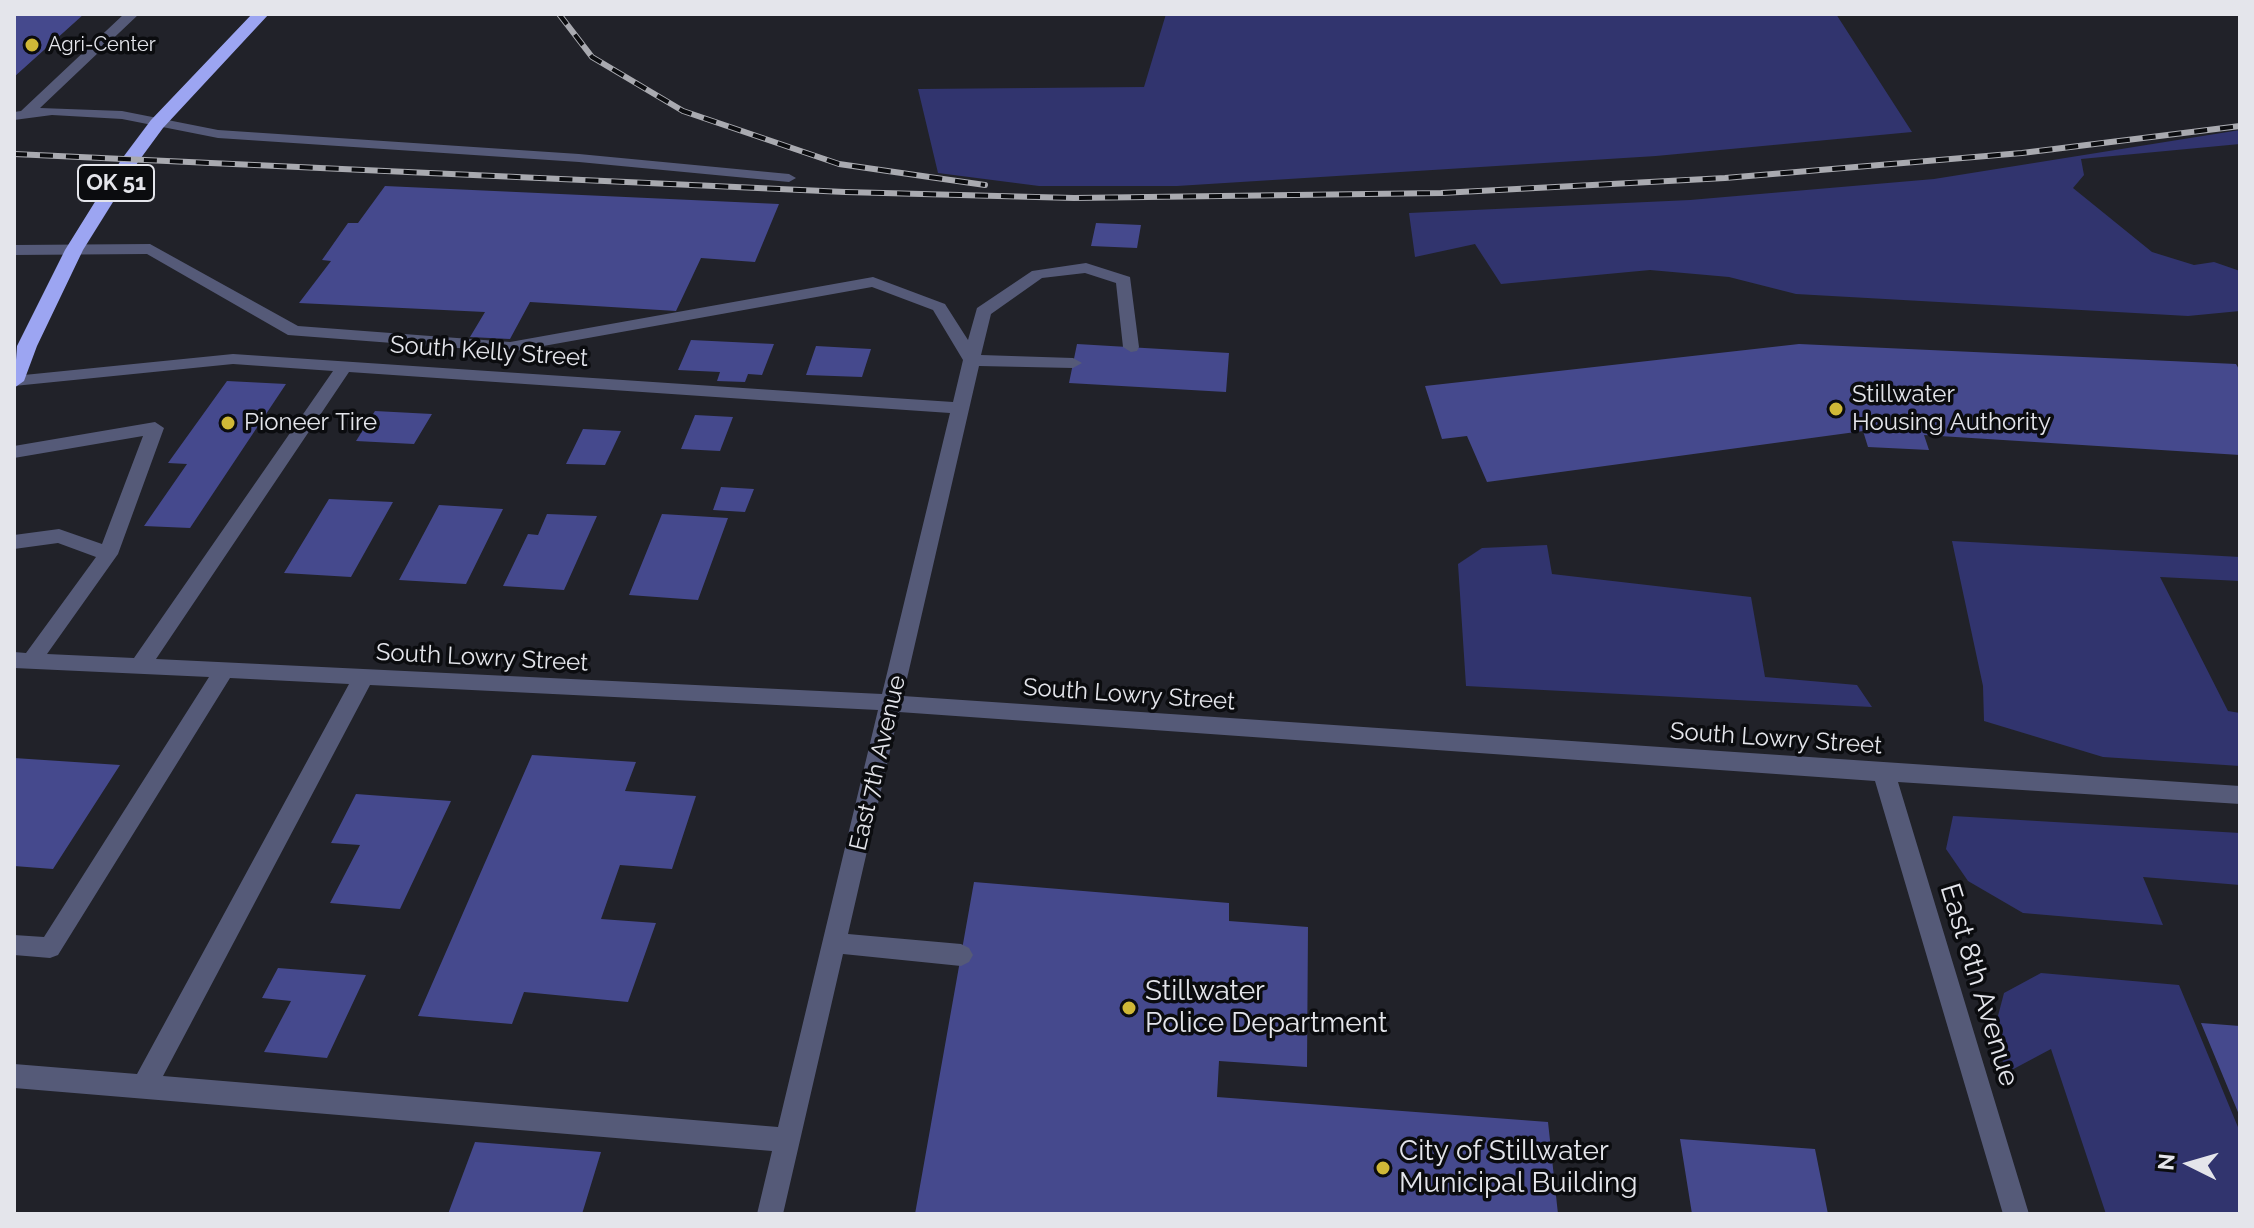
<!DOCTYPE html>
<html>
<head>
<meta charset="utf-8">
<style>
	body { margin:0 }
	#map { position:relative; width:2254px; height:1228px; overflow:hidden; background:#212229; font-family:Raleway,sans-serif }
	canvas { display:block }
	.frame { position:absolute; inset:0; border:16px solid #e4e5eb; pointer-events:none }
	.north { position:absolute; left:2150px; top:1124px; width:80px; height:80px; -webkit-text-stroke:6px #0b0c0f; paint-order:stroke; rotate:275deg; font-size:22px; font-weight:700; line-height:32px; text-align:center; color:#e4e5eb }
	.north::after { content:''; display:block; margin:auto; width:28px; height:36px; background:#e4e5eb; clip-path:polygon(50% 0,100% 100%,50% 72%,0 100%) }
</style>
</head>
<body>
<div id="map">
<canvas width="2254" height="1228"></canvas>
<div class="frame"></div>
<div class="north">N</div>
</div>
<script>
const ctx = document.querySelector('canvas').getContext('2d');
ctx.lineJoin = 'round';
function fillPath(path, color) {
  ctx.fillStyle = color;
  ctx.fill(path, 'evenodd');
}
function poly(rows) {
  const path = new Path2D();
  for (const r of rows) {
    path.moveTo(r[0], r[1]);
    for (let i = 2; i < r.length; i += 2) path.lineTo(r[i], r[i + 1]);
  }
  return path;
}
function trace(path, color, width, dash) {
  ctx.strokeStyle = color;
  ctx.lineWidth = width;
  ctx.lineCap = dash ? 'butt' : 'round';
  ctx.setLineDash(dash || []);
  ctx.stroke(path);
}
function write(font, color, halo, rows, align = 'center') {
  ctx.font = font + ' Raleway,sans-serif';
  ctx.lineWidth = 7;
  ctx.setLineDash([]);
  ctx.textBaseline = 'middle';
  ctx.strokeStyle = halo;
  ctx.fillStyle = color;
  for (const [text, x, y, turn = 0] of rows) {
    ctx.save();
    ctx.translate(x, y);
    ctx.rotate((+turn || 0) * Math.PI / 180);
    ctx.textAlign = isNaN(turn) ? turn : align;
    if (halo) ctx.strokeText(text, 0, 0);
    ctx.fillText(text, 0, 0);
    ctx.restore();
  }
}
fillPath(poly([
	[1166,14,1836,14,1912,132,1656,156,1177,186,1039,186,938,173,918,89,1144,87],
	[2240,130,2240,144,2081,159,2084,175,2073,188,2152,252,2194,265,2214,262,2240,271,2240,311,2188,316,1796,294,1729,277,1650,270,1501,284,1475,244,1415,257,1409,213,1690,200,1934,179],
	[1952,541,2240,557,2240,581,2160,577,2228,711,2240,713,2240,766,2103,757,1984,721,1983,686],
	[1547,545,1552,574,1751,597,1765,677,1857,685,1872,707,1466,686,1458,564,1482,548],
	[1953,816,2240,833,2240,885,2143,877,2163,925,2023,913,1968,881,1946,849],
	[2041,973,2179,985,2240,1132,2240,1214,2106,1214,2051,1049,2006,1073,1994,1031,2004,993]
]), '#31346e');
fillPath(poly([
	[14,14,84,14,14,77],
	[385,186,779,204,755,262,701,258,676,311,530,302,510,339,470,337,485,312,299,303,331,261,322,260,348,223,358,223],
	[1096,223,1141,225,1137,248,1091,246],
	[691,340,774,344,762,375,748,374,745,382,717,381,720,372,678,370],
	[1077,344,1229,353,1226,392,1069,383],
	[1799,344,2236,364,2240,371,2240,455,1924,435,1929,450,1868,447,1863,431,1487,482,1467,436,1442,439,1425,386],
	[816,346,871,349,862,377,806,375],
	[227,381,286,384,190,528,144,526,187,464,168,463],
	[375,411,432,414,414,444,356,441],
	[695,415,733,417,720,451,681,449],
	[583,429,621,431,605,465,566,464],
	[721,487,754,489,745,512,713,510],
	[329,499,393,502,351,577,284,573],
	[439,505,503,509,466,584,399,580],
	[547,514,597,516,564,590,503,586,528,534,538,535],
	[662,514,728,518,698,600,629,595],
	[532,755,636,762,625,791,696,796,672,869,620,865,601,919,656,923,628,1002,524,992,512,1024,418,1016],
	[14,758,120,765,53,869,14,866],
	[356,794,451,801,400,909,330,903,360,845,331,843],
	[974,882,1229,903,1229,921,1308,927,1307,1067,1219,1061,1217,1097,1548,1122,1558,1214,915,1214],
	[278,968,366,975,327,1058,264,1052,291,1001,262,998],
	[2201,1023,2240,1026,2240,1117],
	[1680,1139,1815,1149,1828,1214,1692,1214],
	[475,1142,601,1152,582,1214,448,1214]
]), '#45498d');
fillPath(poly([
	[124,14,139,14,40,108,122,111,218,130,579,154,789,174,796,178,789,182,579,162,218,138,122,119,52,115,14,120,14,112,21,111,124,14],
	[150,244,298,326,510,342,873,277,945,304,968,340,977,308,1032,271,1086,263,1130,277,1139,347,1137,351,1131,352,1123,347,1116,283,1085,273,1042,278,991,314,981,355,1073,358,1082,363,1073,368,979,366,903,696,2240,786,2240,804,1898,782,2029,1214,2003,1214,1875,781,899,712,848,934,961,944,969,948,973,955,969,962,961,966,843,954,783,1214,757,1214,772,1151,14,1088,14,1064,137,1074,349,684,230,678,58,955,50,958,14,955,14,935,44,937,209,677,14,668,14,652,26,653,96,557,58,543,14,549,14,535,59,529,102,544,143,436,14,458,14,446,155,422,164,428,118,554,47,654,134,658,333,371,233,364,14,386,14,376,233,354,953,402,963,360,933,310,872,287,510,352,288,335,147,254,14,255,14,245,150,244],
	[349,372,950,413,882,694,156,659,349,372],
	[370,685,878,710,778,1127,163,1076,370,685]
]), '#555a78');
fillPath(poly([
	[252,14,269,14,163,128,138,162,83,250,37,346,24,381,14,388,17,346,65,250,121,160,151,120,252,14]
]), '#9ca5f2');
const rail = poly([
	[559,14,592,57,683,111,839,164,985,185],
	[14,154,845,192,1074,198,1441,193,1725,178,2022,153,2240,126]
]);
trace(rail, '#a9aab0', 6);
trace(rail, '#0b0c0f', 4, [13]);
for (const [x, y, r, color] of [
	[32,45,8,"#d0b837"],
	[1836,409,8,"#d0b837"],
	[228,423,8,"#d0b837"],
	[1129,1008,8,"#d0b837"],
	[1383,1168,8,"#d0b837"]
]) {
  const dot = new Path2D();
  dot.arc(x, y, r, 0, 2 * Math.PI);
  ctx.fillStyle = color;
  ctx.fill(dot);
  trace(dot, '#0b0c0f', 3);
}
write('20px', '#e4e5eb', '#0b0c0f', [
	["Agri-Center",48,45]
], 'left');
for (const [x, y, w] of [
	[116,183,76]
]) {
  const box = new Path2D();
  box.roundRect(x - w / 2, y - 18, w, 36, 6);
  ctx.fillStyle = '#0b0c0f';
  ctx.fill(box);
  trace(box, '#e4e5eb', 2);
}
write('bold 22px', '#e4e5eb', null, [
	["OK 51",116,183]
]);
write('24px', '#e4e5eb', '#0b0c0f', [
	["South Kelly Street",489,352,4],
	["South Lowry Street",482,658,3],
	["South Lowry Street",1129,695,4],
	["South Lowry Street",1776,739,4],
	["East 7th Avenue",878,763,-77]
]);
write('24px', '#e4e5eb', '#0b0c0f', [
	["Stillwater",1852,395],
	["Housing Authority",1852,423],
	["Pioneer Tire",244,423]
], 'left');
write('28px', '#e4e5eb', '#0b0c0f', [
	["East 8th Avenue",1979,985,73]
]);
write('28px', '#e4e5eb', '#0b0c0f', [
	["Stillwater",1145,992],
	["Police Department",1145,1024],
	["City of Stillwater",1399,1152],
	["Municipal Building",1399,1184]
], 'left');
</script>
</body>
</html>
